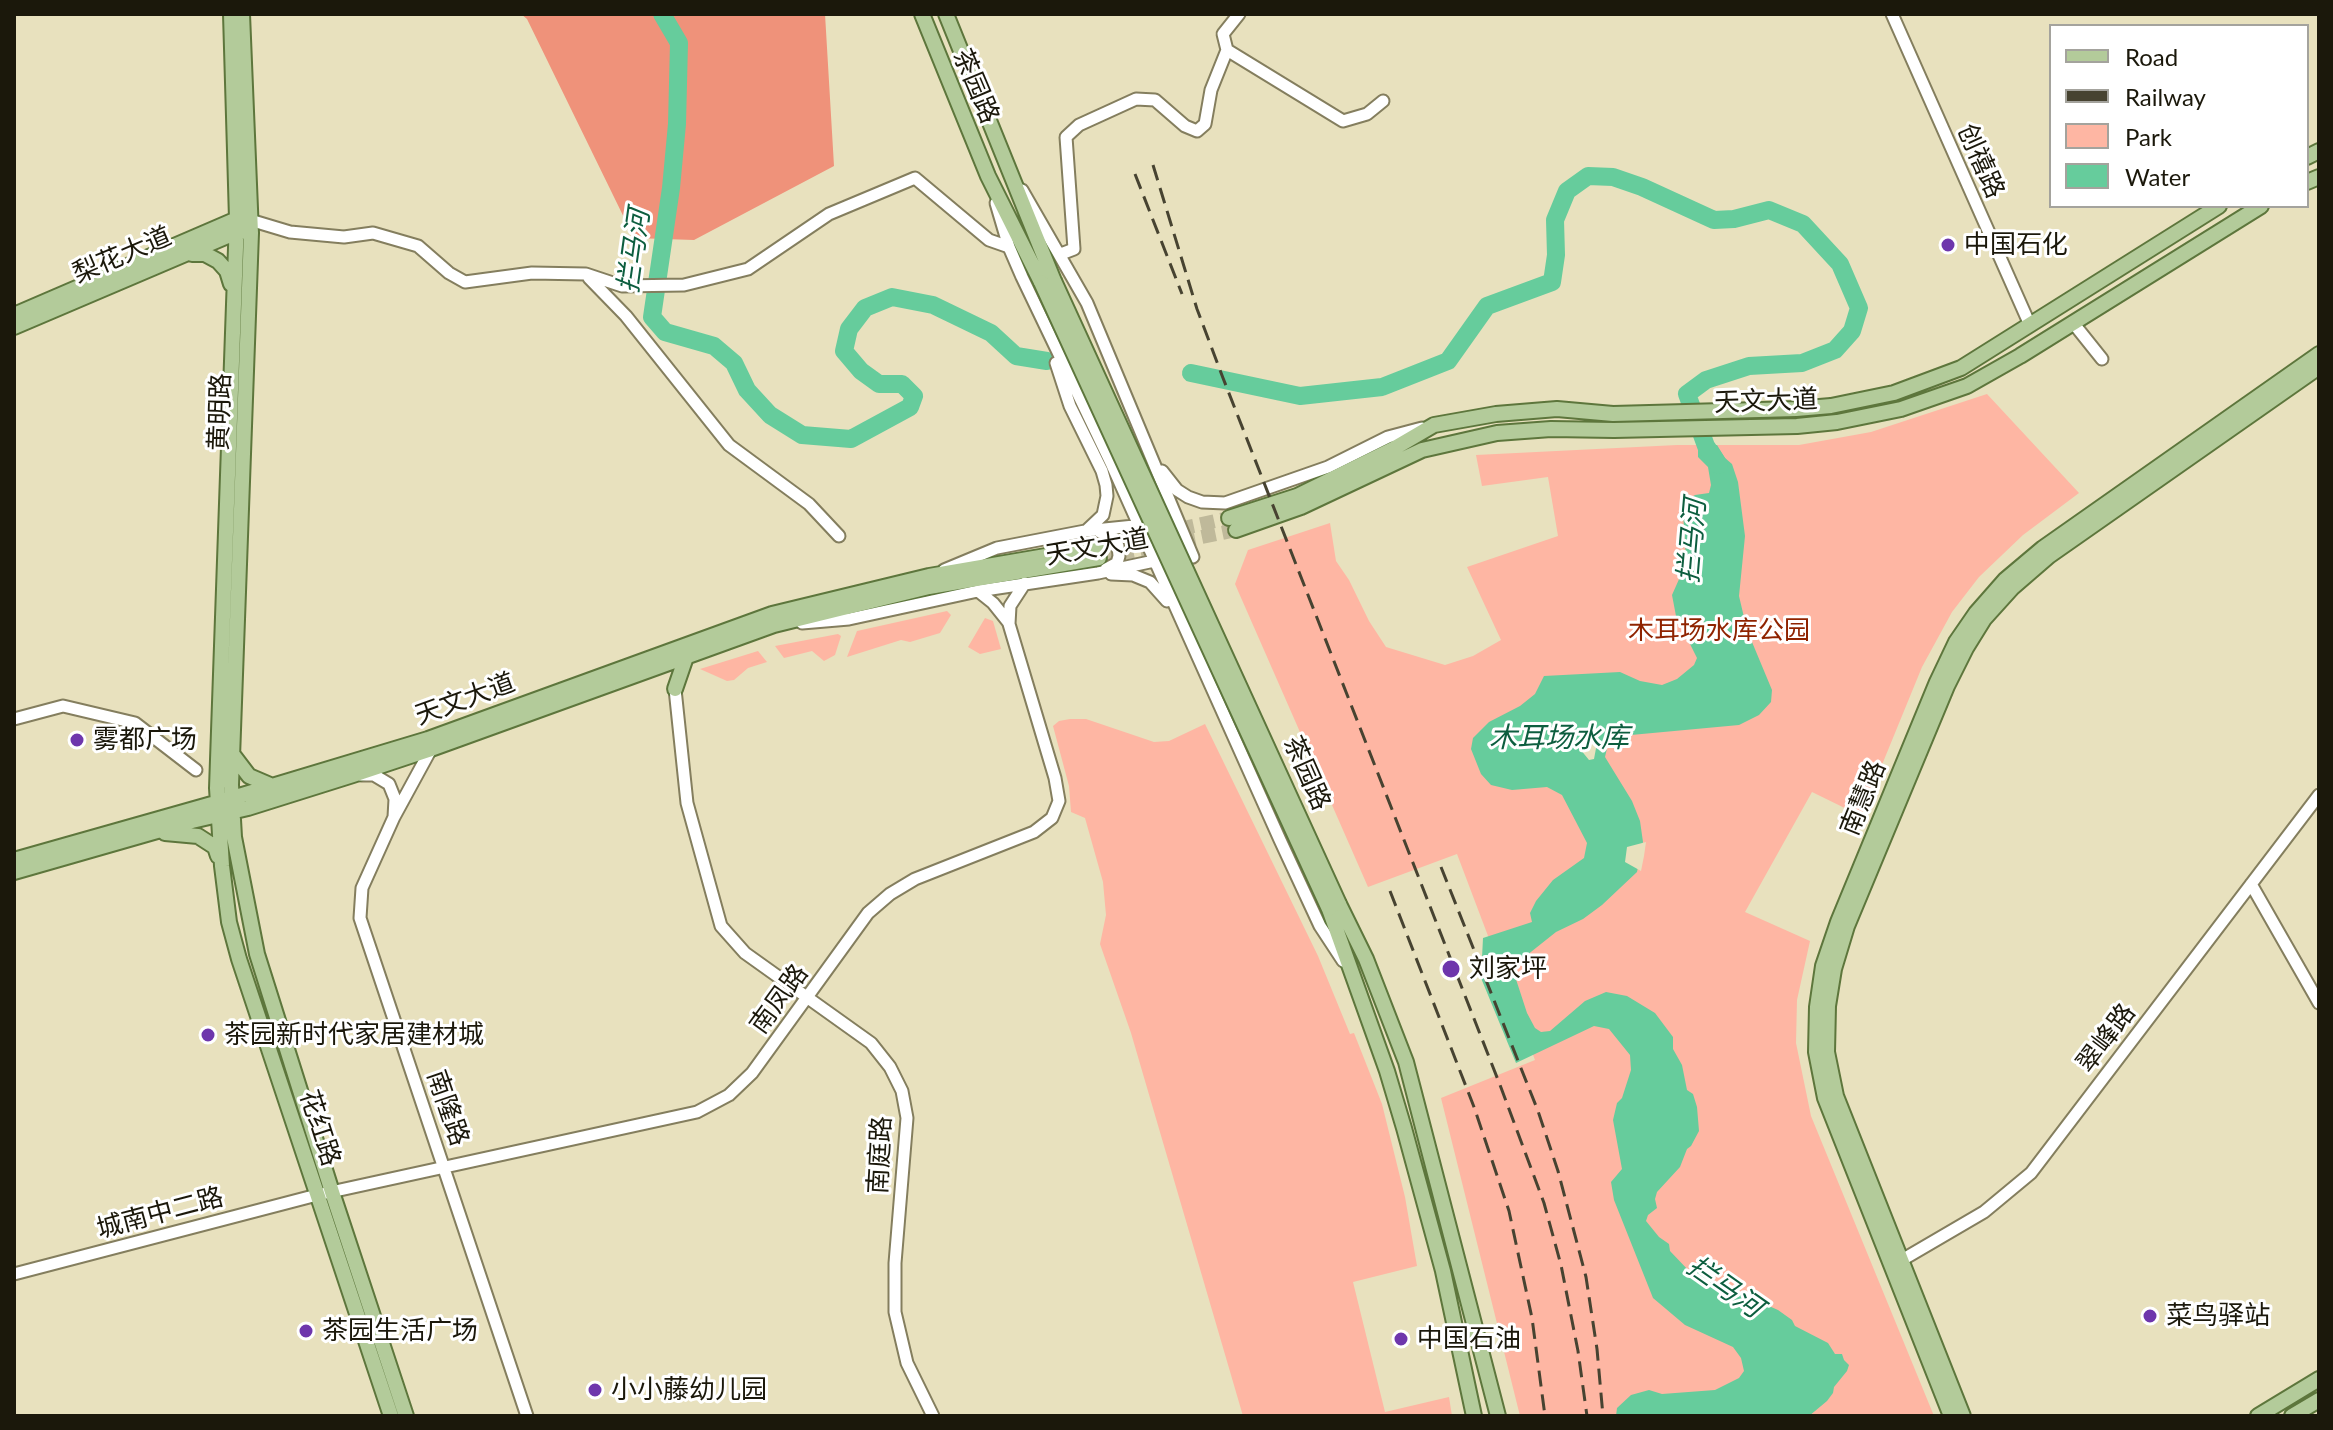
<!DOCTYPE html>
<html>
<head>
<meta charset="utf-8">
<style>
	body { margin:0 }
	#map { position:relative; width:2333px; height:1430px; overflow:hidden; background:#e8e1be; font-family:Lato,sans-serif }
	canvas { display:block }
	.frame { position:absolute; inset:0; border:16px solid #1b180b; pointer-events:none }
	.legend { position:absolute; left:2049px; top:24px; width:260px; height:184px; box-sizing:border-box; background:#fff; border:2px solid #a4a39d; margin:0; padding:10px 14px; list-style:none; font-size:24px; color:#1b180b }
	.legend li { display:flex; align-items:center; gap:16px; height:40px }
	.legend b { width:40px; border:2px solid #a4a39d }
</style>
</head>
<body>
<div id="map">
<canvas width="2333" height="1430"></canvas>
<div class="frame"></div>
<ul class="legend">
<li><b style="height:10px;background:#b3cb9a"></b>Road</li>
<li><b style="height:10px;background:#474331"></b>Railway</li>
<li><b style="height:22px;background:#feb6a3"></b>Park</li>
<li><b style="height:22px;background:#66cc9c"></b>Water</li>
</ul>
</div>
<script>
const ctx = document.querySelector('canvas').getContext('2d');
ctx.lineJoin = 'round';
function fillPath(path, color) {
  ctx.fillStyle = color;
  ctx.fill(path, 'evenodd');
}
function poly(rows) {
  const path = new Path2D();
  for (const r of rows) {
    path.moveTo(r[0], r[1]);
    for (let i = 2; i < r.length; i += 2) path.lineTo(r[i], r[i + 1]);
  }
  return path;
}
function trace(path, color, width, dash) {
  ctx.strokeStyle = color;
  ctx.lineWidth = width;
  ctx.lineCap = dash ? 'butt' : 'round';
  ctx.setLineDash(dash || []);
  ctx.stroke(path);
}
function write(font, color, halo, rows, align = 'center') {
  ctx.font = font + ' Lato,"Noto Sans SC",sans-serif';
  ctx.lineWidth = 6;
  ctx.setLineDash([]);
  ctx.textBaseline = 'middle';
  ctx.strokeStyle = halo;
  ctx.fillStyle = color;
  for (const [text, x, y, turn = 0] of rows) {
    ctx.save();
    ctx.translate(x, y);
    ctx.rotate((+turn || 0) * Math.PI / 180);
    ctx.textAlign = isNaN(turn) ? turn : align;
    if (halo) ctx.strokeText(text, 0, 0);
    ctx.fillText(text, 0, 0);
    ctx.restore();
  }
}
fillPath(poly([
	[1987,394,2079,493,2023,535,1979,577,1952,612,1922,667,1861,816,1812,792,1745,912,1810,941,1797,1000,1796,1043,1811,1116,1934,1416,1520,1416,1441,1098,1535,1060,1457,854,1368,887,1235,584,1248,550,1330,523,1336,561,1349,580,1369,621,1386,647,1445,665,1473,656,1501,640,1467,567,1558,536,1548,477,1482,486,1476,455,1677,445,1799,445,1871,432],
	[947,611,951,615,940,633,910,642,901,640,847,657,857,631],
	[985,618,993,621,1001,649,980,654,968,647],
	[838,634,841,636,835,655,824,661,812,651,784,658,775,646],
	[758,651,767,662,748,668,734,680,727,681,700,669],
	[1070,719,1086,719,1154,742,1169,741,1205,724,1318,956,1350,1034,1354,1033,1382,1104,1405,1197,1417,1266,1353,1282,1385,1412,1449,1397,1452,1416,1243,1416,1131,1033,1100,944,1106,915,1103,882,1085,818,1071,812,1069,786,1053,726,1059,721]
]), '#feb6a3');
fillPath(poly([
	[521,14,825,14,834,166,694,240,634,238,527,19]
]), '#ef927a');
fillPath(poly([
	[1698,445,1717,445,1725,458,1732,464,1738,482,1745,536,1739,596,1747,630,1772,690,1771,702,1759,715,1739,725,1631,735,1617,737,1608,744,1605,757,1632,801,1640,821,1643,842,1637,872,1602,905,1583,919,1556,932,1512,967,1527,1013,1535,1028,1541,1032,1550,1031,1585,1001,1606,992,1627,996,1655,1013,1673,1037,1673,1049,1682,1065,1687,1090,1693,1094,1697,1107,1699,1131,1691,1146,1687,1149,1680,1167,1657,1192,1655,1199,1657,1208,1648,1215,1646,1221,1659,1237,1669,1244,1670,1251,1690,1272,1695,1268,1719,1284,1778,1310,1792,1320,1795,1326,1828,1343,1835,1354,1842,1354,1844,1360,1849,1365,1847,1371,1834,1387,1833,1393,1827,1401,1809,1416,1616,1416,1617,1408,1631,1395,1649,1390,1662,1394,1715,1390,1739,1378,1744,1371,1741,1358,1733,1347,1685,1325,1653,1298,1614,1200,1611,1182,1622,1169,1613,1120,1617,1103,1622,1098,1631,1070,1630,1055,1609,1029,1594,1026,1516,1063,1481,978,1483,938,1532,922,1530,913,1536,901,1553,880,1584,858,1587,843,1562,795,1547,787,1512,790,1491,785,1481,774,1471,749,1473,738,1489,722,1520,706,1535,694,1544,676,1620,672,1640,681,1662,685,1677,679,1694,665,1697,658,1676,616,1672,595,1684,568,1686,558,1683,513,1685,501,1695,495,1709,493,1711,485,1708,467,1698,457]
]), '#66cc9c');
fillPath(poly([
	[1585,737,1597,743,1594,759,1589,760,1580,749],
	[1646,842,1644,856,1641,871,1625,862,1627,847]
]), '#e8e1be');
trace(poly([
	[662,14,679,43,677,124,671,188,652,317,665,332,714,346,734,363,747,390,770,415,802,435,851,439,910,407,914,396,902,384,879,384,861,371,844,351,849,329,865,308,892,297,933,305,991,333,1016,356,1047,361],
	[1191,373,1300,396,1382,387,1448,361,1487,306,1552,282,1556,255,1555,220,1567,191,1588,176,1613,177,1642,187,1714,220,1734,219,1769,210,1803,224,1840,264,1859,308,1852,331,1835,350,1802,363,1749,366,1706,380,1687,394,1706,446,1719,465]
]), '#66cc9c', 18);
trace(poly([
	[1098,547,1229,518],
	[1099,558,1236,530]
]), '#bfb99a', 14, [14, 7]);
const minor = poly([
	[1892,14,2030,325],
	[1227,50,1343,121,1367,114,1383,101],
	[1022,190,1087,303,1193,557,1176,558],
	[996,203,1009,247,1022,277,1112,465,1280,840,1320,926,1343,961],
	[250,220,290,232,344,237,373,233,418,246,449,273,465,282,532,273,586,274,622,286,684,285,748,269,829,214,915,178,989,240,1009,247],
	[1061,254,1074,249,1066,137,1079,125,1136,99,1155,100,1185,126,1197,131,1205,124,1211,90,1227,50,1223,34,1239,14],
	[589,278,626,316,729,445,809,504,839,536],
	[2074,324,2102,359],
	[1056,363,1070,406,1102,471,1106,485,1107,496,1103,515,1086,531],
	[1162,471,1177,490,1188,497,1202,502,1225,503,1328,467,1388,437,1422,428],
	[1100,532,1113,537,1118,546,1119,556,1117,563,1106,569],
	[944,570,997,548,1085,531,1144,525],
	[1111,574,1133,575,1150,582,1167,601],
	[978,591,993,603,1009,623],
	[802,623,849,619,978,591,1098,573,1159,560],
	[675,689,687,803,721,926,745,953,871,1043,890,1067,902,1091,907,1118,895,1263,895,1312,907,1363,933,1416],
	[14,719,63,706,135,723,196,770],
	[361,775,374,775,389,784,395,799,394,817,431,749],
	[394,817,362,888,360,918,527,1416],
	[2251,884,2319,1003],
	[1895,1264,1984,1212,2031,1173,2319,795],
	[14,1274,317,1195,697,1112,729,1095,752,1073,868,913,890,894,915,879,1034,832,1052,818,1059,801,1055,778,1009,624,1010,606,1025,583]
]);
const major = poly([
	[231,14,237,219,217,788,222,866,229,922,239,959,391,1416],
	[242,14,251,233,231,785,234,837,257,954,332,1192,406,1416],
	[922,14,988,176,1041,282],
	[946,14,1054,281],
	[2307,157,2319,151],
	[2307,182,2319,177],
	[192,254,205,254,218,261,227,271,231,284],
	[14,315,237,219,246,220],
	[14,327,237,232,242,232],
	[1229,518,1297,496,1393,449,1434,425,1496,414,1557,409,1613,414,1796,409,1831,406,1894,393,1961,368,2219,206],
	[1236,530,1301,507,1422,450,1497,433,1551,429,1614,430,1797,426,1837,422,1901,409,1967,386,2020,356,2261,206],
	[675,689,686,657],
	[233,755,249,776,270,785],
	[165,833,198,836,215,847,218,856],
	[14,860,219,802,428,739,772,614,929,576,1098,547],
	[14,872,192,821,248,808,353,775,431,749,774,625,929,587,1099,558],
	[1339,904,1366,959,1406,1062,1498,1416],
	[1329,909,1387,1071,1404,1128,1443,1271,1474,1416],
	[1951,1416,1825,1098,1816,1052,1817,1007,1823,966,1838,922,1937,682,1956,642,1976,613,2005,580,2043,548,2319,354],
	[1963,1416,1836,1096,1827,1052,1828,1006,1834,969,1847,926,1947,686,1966,648,1984,619,2012,588,2049,556,2319,367],
	[2258,1416,2319,1379],
	[2292,1416,2319,1400]
]);
trace(minor, '#847e5e', 15);
trace(major, '#5d763c', 18);
trace(minor, '#fff', 11);
trace(major, '#b3cb9a', 14);
trace(poly([
	[1153,165,1197,309,1223,378,1500,1085,1544,1203,1561,1265,1578,1351,1587,1416],
	[1135,174,1182,294],
	[1441,867,1538,1111,1558,1171,1586,1277,1597,1349,1603,1416],
	[1390,891,1474,1107,1509,1211,1532,1318,1545,1416]
]), '#474331', 3, [16, 8]);
const majorBridge = poly([
	[1054,281,1339,904],
	[1041,282,1329,909]
]);
trace(majorBridge, '#5d763c', 18, []);
trace(majorBridge, '#b3cb9a', 14);
for (const [x, y, r, color] of [
	[1948,245,8,"#6e36ac"],
	[77,740,8,"#6e36ac"],
	[1451,969,10,"#6e36ac"],
	[208,1035,8,"#6e36ac"],
	[2150,1316,8,"#6e36ac"],
	[306,1331,8,"#6e36ac"],
	[1401,1339,8,"#6e36ac"],
	[595,1390,8,"#6e36ac"]
]) {
  const dot = new Path2D();
  dot.arc(x, y, r, 0, 2 * Math.PI);
  ctx.fillStyle = color;
  ctx.fill(dot);
  trace(dot, '#fff', 3);
}
write('26px', '#1b180b', '#fff', [
	["茶园路",976,86,67],
	["创禧路",1981,161,66],
	["梨花大道",122,255,-23],
	["天文大道",1766,401,-2],
	["黄明路",220,412,-88],
	["天文大道",1097,547,-10],
	["天文大道",465,699,-20],
	["茶园路",1307,773,66],
	["南慧路",1863,798,-68],
	["南凤路",779,999,-54],
	["翠峰路",2106,1038,-53],
	["南隆路",448,1108,71],
	["花红路",320,1128,72],
	["南庭路",880,1155,-87],
	["城南中二路",160,1213,-15]
]);
write('26px', '#1b180b', '#fff', [
	["中国石化",1964,245],
	["雾都广场",93,740],
	["刘家坪",1469,969],
	["茶园新时代家居建材城",224,1035],
	["菜鸟驿站",2166,1316],
	["茶园生活广场",322,1331],
	["中国石油",1417,1339],
	["小小藤幼儿园",611,1390]
], 'left');
write('26px', '#8f2300', '#fff', [
	["木耳场水库公园",1719,631]
]);
write('italic 28px', '#0d5e3f', '#fff', [
	["拦马河",634,251,-82],
	["拦马河",1692,541,-85],
	["木耳场水库",1559,738],
	["拦马河",1725,1287,35]
]);
</script>
</body>
</html>
